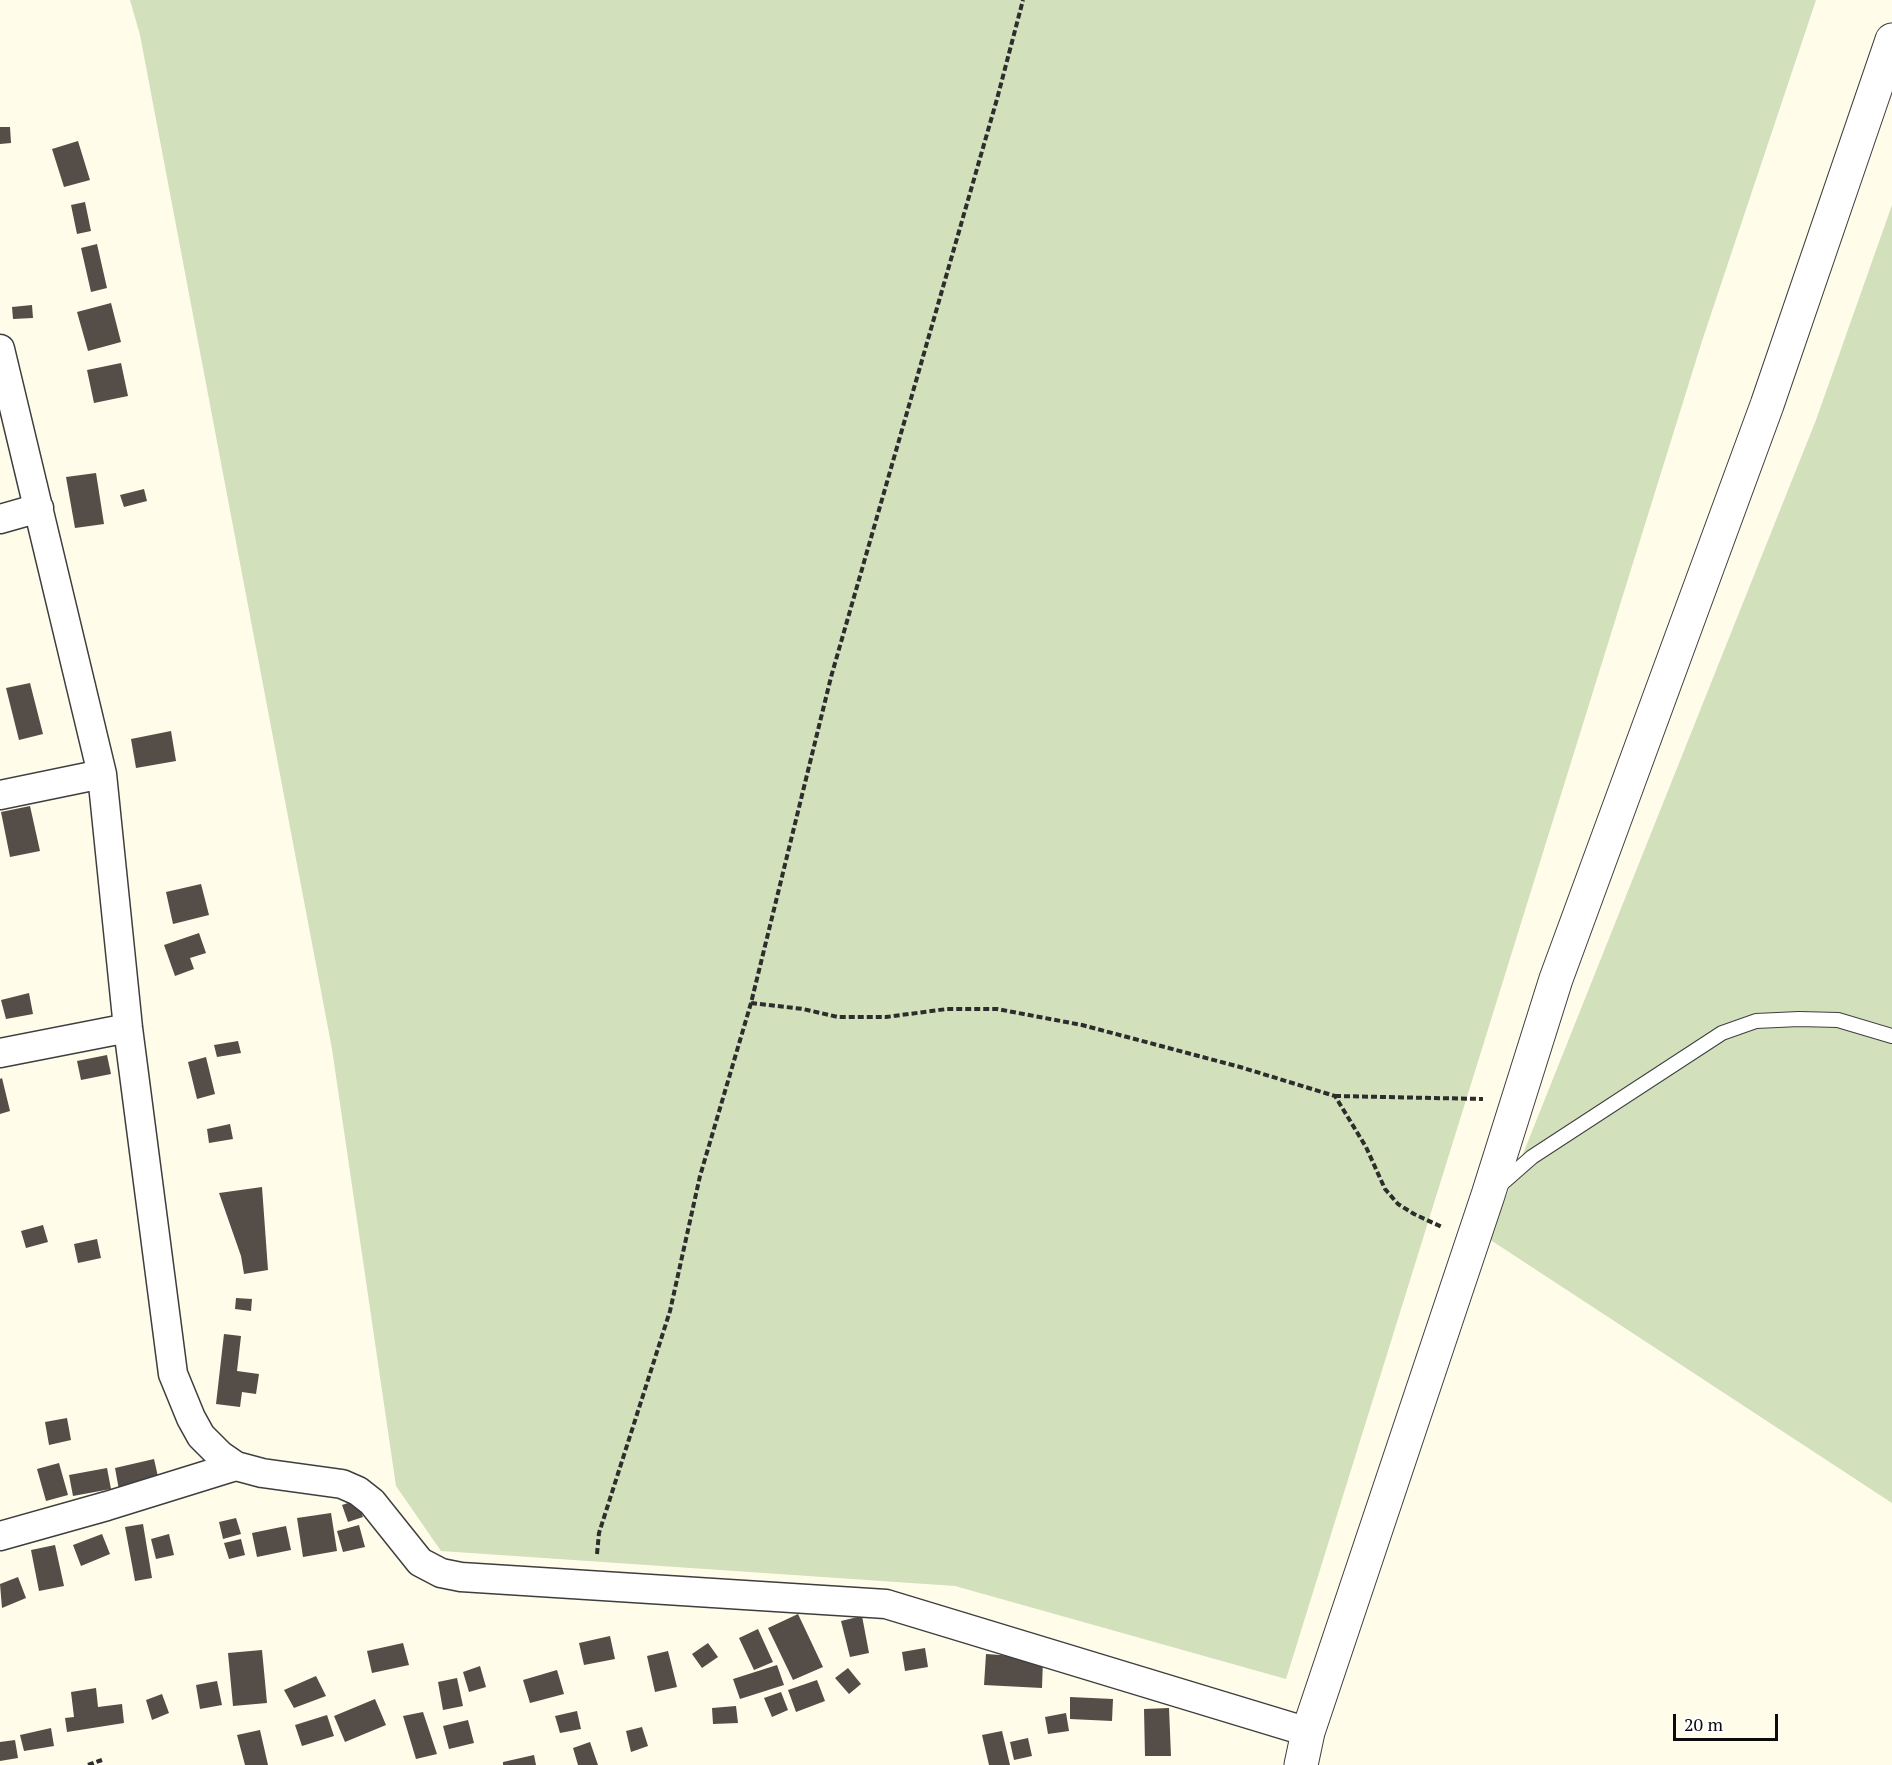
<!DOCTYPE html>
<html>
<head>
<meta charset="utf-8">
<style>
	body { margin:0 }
	#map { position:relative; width:1892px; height:1765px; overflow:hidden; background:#fffcea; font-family:"PT Serif",serif }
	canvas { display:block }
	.scale { position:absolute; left:1673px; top:1714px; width:105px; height:27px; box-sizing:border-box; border:3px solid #0b0b0b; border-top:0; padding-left:8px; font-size:18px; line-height:21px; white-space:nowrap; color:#0b0b0b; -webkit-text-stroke:4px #fff; paint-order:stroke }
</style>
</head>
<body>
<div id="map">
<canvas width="1892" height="1765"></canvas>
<div class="scale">20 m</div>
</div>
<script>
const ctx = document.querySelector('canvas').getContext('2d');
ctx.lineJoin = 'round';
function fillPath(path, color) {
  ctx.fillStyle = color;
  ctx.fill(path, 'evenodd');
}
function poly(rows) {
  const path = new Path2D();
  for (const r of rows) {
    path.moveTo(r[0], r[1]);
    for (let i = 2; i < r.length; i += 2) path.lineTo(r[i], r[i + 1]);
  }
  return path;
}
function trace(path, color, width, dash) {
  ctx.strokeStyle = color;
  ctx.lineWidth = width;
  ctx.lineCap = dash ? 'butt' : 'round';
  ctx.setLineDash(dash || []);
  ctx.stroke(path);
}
fillPath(poly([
	[130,0,1816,0,1702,341,1286,1679,955,1586,441,1551,396,1486,332,1049,140,35],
	[1892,205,1892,1503,1489,1239,1816,420]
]), '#d2e0bc');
fillPath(poly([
	[0,127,10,127,11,143,0,144],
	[78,141,90,180,64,187,52,149],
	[85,202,91,231,77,234,71,205],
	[97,244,107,288,91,292,81,248],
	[111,303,121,342,88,351,77,312],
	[32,305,33,318,13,319,12,307],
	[121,363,128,396,94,403,87,370],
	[96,473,104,524,75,528,66,477],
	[144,489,147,501,124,507,120,495],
	[30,683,43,734,19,740,6,688],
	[171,731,176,761,136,768,131,739],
	[30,806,40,851,10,857,1,812],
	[201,884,209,915,173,924,166,892],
	[199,933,206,953,190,958,194,969,175,976,164,945],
	[29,993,33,1014,6,1019,1,1000],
	[238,1041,241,1053,217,1057,214,1045],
	[107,1055,111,1074,81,1080,77,1061],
	[206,1057,215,1094,197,1099,188,1062],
	[2,1078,10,1111,0,1114,0,1079],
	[230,1124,233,1139,209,1143,207,1129],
	[262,1187,268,1270,244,1274,241,1256,219,1193],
	[43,1225,48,1242,26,1248,21,1231],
	[97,1239,101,1258,78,1263,74,1244],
	[236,1298,252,1299,251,1311,235,1309],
	[224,1334,241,1336,237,1371,259,1374,256,1394,242,1392,240,1407,216,1404],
	[67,1418,71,1440,49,1445,45,1422],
	[154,1459,159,1481,119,1490,115,1468],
	[59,1463,68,1495,46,1501,37,1469],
	[107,1468,111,1489,73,1496,69,1475],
	[357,1500,363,1517,348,1522,342,1505],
	[331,1513,337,1551,303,1557,297,1518],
	[236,1518,241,1534,223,1539,219,1522],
	[143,1524,152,1578,135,1581,125,1527],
	[359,1525,365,1547,343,1552,337,1531],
	[286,1526,291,1550,257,1557,252,1533],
	[102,1534,110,1554,81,1566,73,1545],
	[169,1534,174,1555,156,1559,151,1539],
	[241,1539,245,1555,229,1559,224,1543],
	[55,1545,64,1586,39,1591,31,1550],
	[18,1577,26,1598,2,1608,0,1584],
	[798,1614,823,1667,793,1680,768,1628],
	[862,1616,869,1653,850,1657,841,1621],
	[758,1629,773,1662,754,1670,739,1638],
	[610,1636,615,1659,584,1665,579,1643],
	[403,1643,409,1665,372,1673,367,1651],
	[708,1643,718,1657,702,1668,692,1654],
	[925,1648,928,1667,905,1671,902,1652],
	[262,1650,267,1703,233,1706,228,1653],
	[668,1651,677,1687,655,1692,647,1656],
	[986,1654,1043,1658,1042,1688,984,1685],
	[777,1665,784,1685,740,1699,733,1679],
	[480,1666,486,1687,469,1692,463,1672],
	[848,1668,861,1684,849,1694,835,1678],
	[557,1670,564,1694,530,1703,523,1680],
	[316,1676,326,1696,294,1708,284,1690],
	[457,1678,463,1706,443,1710,438,1682],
	[817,1680,825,1701,796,1712,788,1690],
	[217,1681,222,1705,200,1709,196,1685],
	[96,1688,98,1707,122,1704,124,1723,67,1732,65,1718,74,1717,71,1692],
	[781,1692,788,1710,772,1717,764,1698],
	[162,1694,169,1713,152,1720,146,1700],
	[1070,1697,1113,1699,1112,1721,1070,1719],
	[375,1699,386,1725,345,1742,334,1716],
	[736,1706,738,1723,713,1724,712,1708],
	[1169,1708,1171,1756,1145,1756,1144,1709],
	[577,1711,581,1729,560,1733,555,1716],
	[423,1712,437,1754,416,1759,403,1716],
	[1066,1713,1069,1731,1048,1734,1045,1717],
	[327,1715,334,1736,302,1746,295,1725],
	[468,1720,474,1743,449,1749,443,1726],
	[642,1727,648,1746,631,1752,626,1731],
	[51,1728,54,1746,24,1751,20,1735],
	[260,1730,268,1765,245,1765,237,1735],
	[1002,1731,1010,1765,989,1765,982,1735],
	[1028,1738,1032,1756,1014,1760,1010,1742],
	[15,1740,18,1758,0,1761,0,1742],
	[590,1742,598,1765,578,1765,573,1748],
	[534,1755,536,1765,503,1765,503,1762]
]), '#544d48');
const service = poly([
	[1499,1186,1532,1157,1722,1033,1756,1021,1799,1019,1838,1020,1892,1036]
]);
const minor = poly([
	[0,349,102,774,128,1028,173,1374,191,1418,201,1436,220,1455,236,1466,262,1473,342,1484,358,1491,372,1502,420,1562,441,1573,461,1577,886,1604,1308,1732],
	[0,519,39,508],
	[0,795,102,774],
	[0,1053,128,1028],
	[0,1536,107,1506,236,1466]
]);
const tertiary = poly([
	[1301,1765,1308,1732,1488,1195,1556,979,1767,405,1892,40]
]);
trace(service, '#3e3e3e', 16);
trace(minor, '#3e3e3e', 31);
trace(tertiary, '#3e3e3e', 35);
trace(poly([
	[751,1003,803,1009,838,1017,886,1017,947,1009,997,1009,1082,1025,1240,1067,1335,1096,1366,1147,1385,1189,1398,1204,1414,1214,1442,1227],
	[1335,1096,1483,1099],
	[597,1554,599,1533,670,1311,700,1176,751,1003,831,677,997,99,1023,0],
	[88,1765,102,1760]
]), '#2d2d2d', 4, [6, 3]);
trace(service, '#fff', 14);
trace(minor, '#fff', 28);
trace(tertiary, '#fff', 33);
</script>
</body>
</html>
